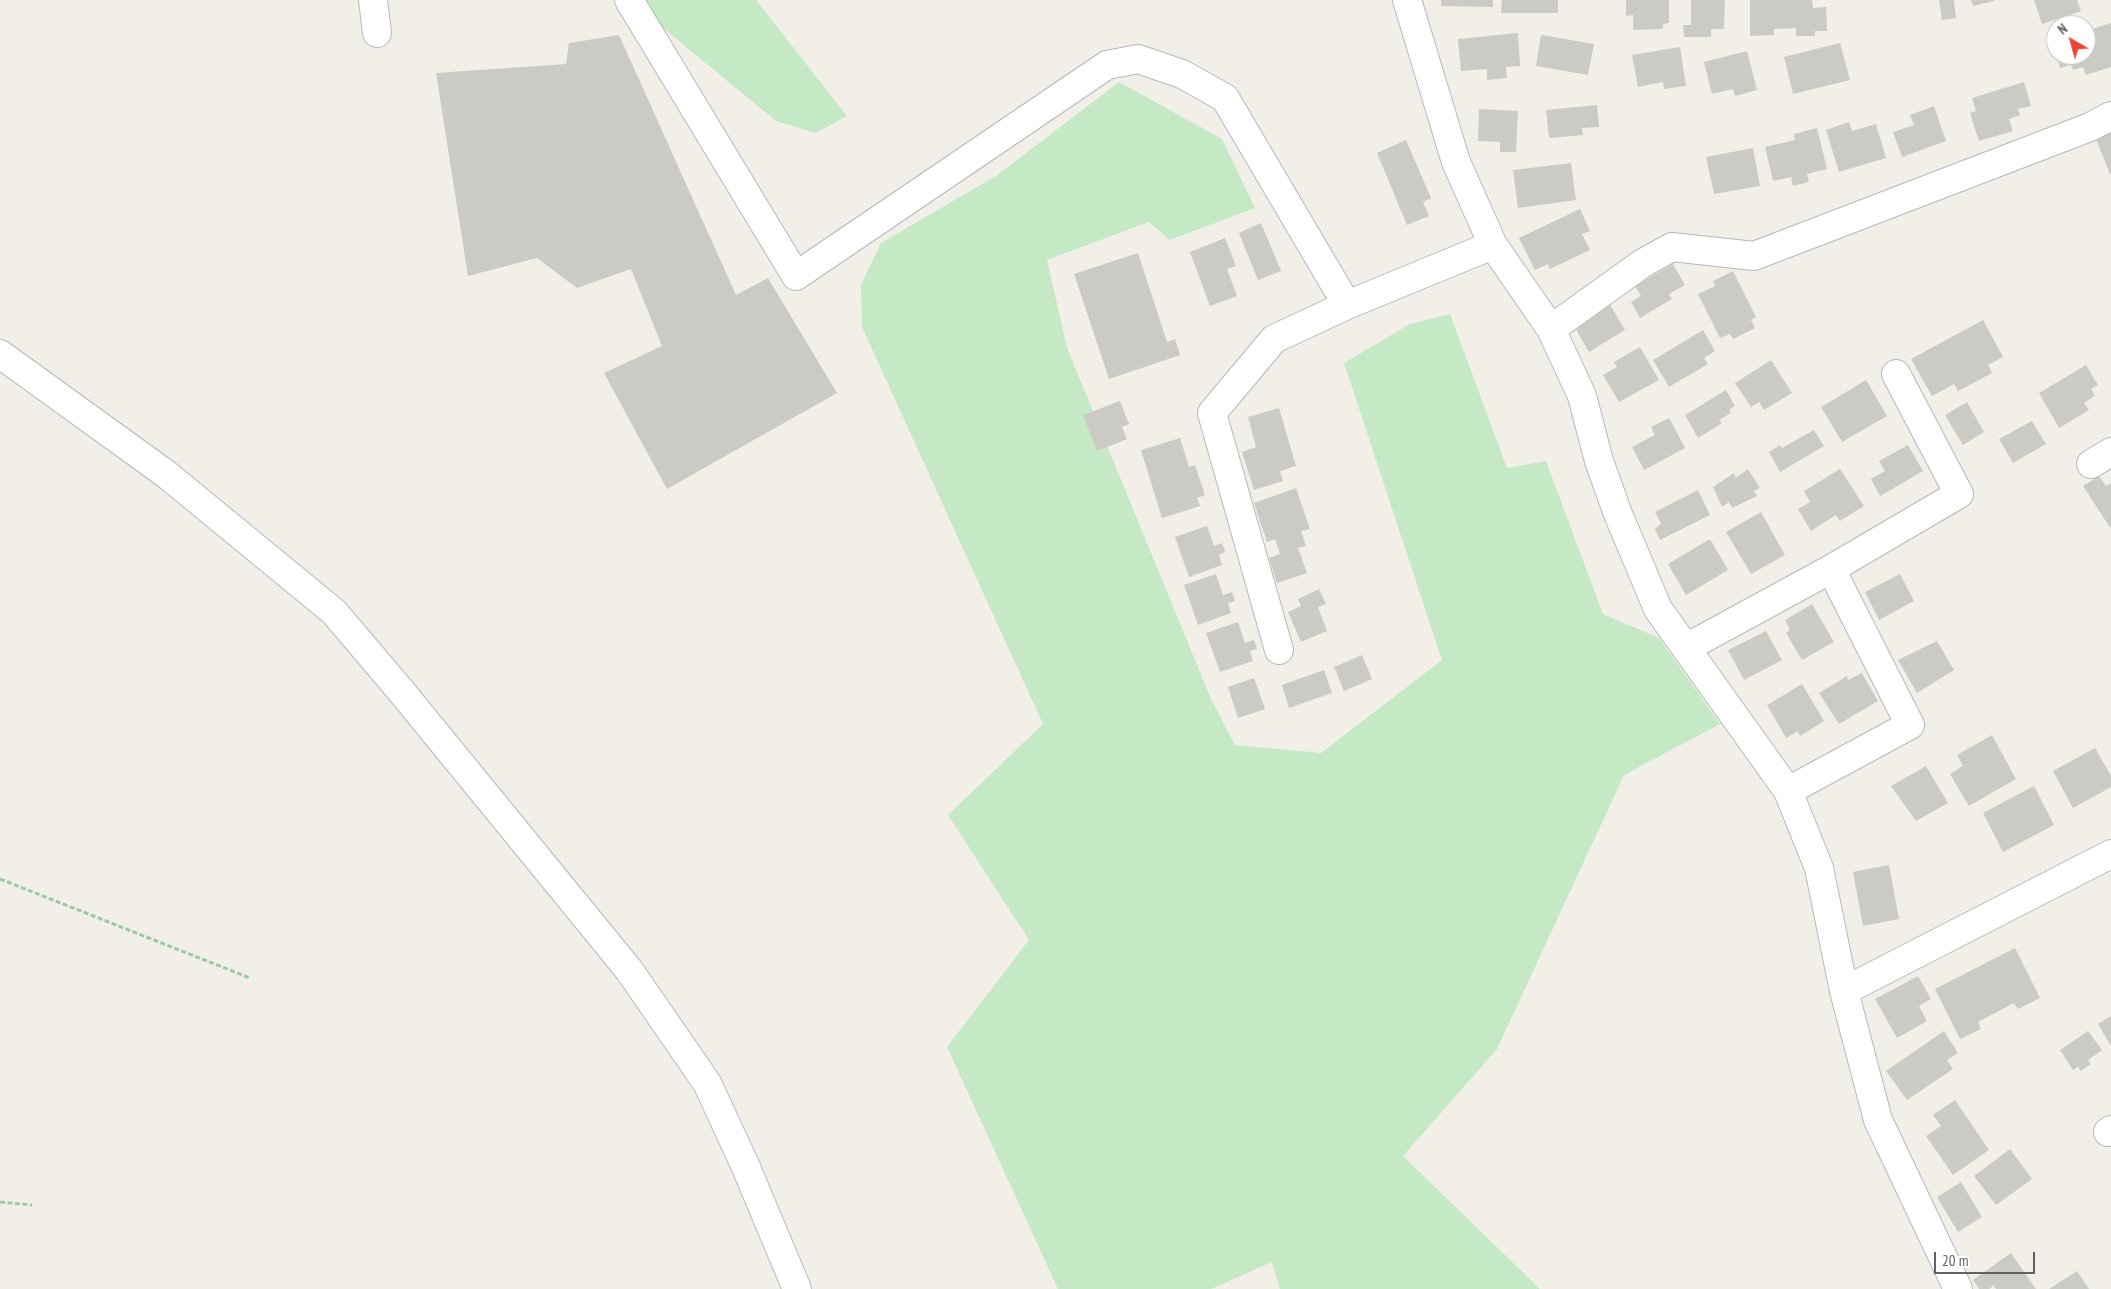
<!DOCTYPE html>
<html>
<head>
<meta charset="utf-8">
<style>
	body { margin:0 }
	#map { position:relative; width:2111px; height:1289px; overflow:hidden; background:#f1efe8; font-family:"PT Sans Narrow",sans-serif }
	canvas { display:block }
	.north { position:absolute; left:2046px; top:15px; width:50px; height:50px; box-sizing:border-box; background:#fff; border:1px solid #bfc1c3; border-radius:50%; rotate:322deg; font-size:14px; font-weight:700; line-height:20px; text-align:center; color:#5f6368 }
	.north::after { content:''; display:block; margin:auto; width:18px; height:22px; background:#ea4335; clip-path:polygon(50% 0,100% 100%,50% 72%,0 100%) }
	.scale { position:absolute; left:1934px; top:1252px; width:101px; height:22px; box-sizing:border-box; border:2px solid #5f6368; border-top:0; padding-left:6px; font-size:15px; line-height:18px; white-space:nowrap; color:#5f6368; -webkit-text-stroke:4px #fff; paint-order:stroke }
</style>
</head>
<body>
<div id="map">
<canvas width="2111" height="1289"></canvas>
<div class="north">N</div>
<div class="scale">20 m</div>
</div>
<script>
const ctx = document.querySelector('canvas').getContext('2d');
ctx.lineJoin = 'round';
function fillPath(path, color) {
  ctx.fillStyle = color;
  ctx.fill(path, 'evenodd');
}
function poly(rows) {
  const path = new Path2D();
  for (const r of rows) {
    path.moveTo(r[0], r[1]);
    for (let i = 2; i < r.length; i += 2) path.lineTo(r[i], r[i + 1]);
  }
  return path;
}
function trace(path, color, width, dash) {
  ctx.strokeStyle = color;
  ctx.lineWidth = width;
  ctx.lineCap = dash ? 'butt' : 'round';
  ctx.setLineDash(dash || []);
  ctx.stroke(path);
}
fillPath(poly([
	[629,0,756,0,847,116,816,133,776,121],
	[1119,82,1222,139,1255,208,1170,240,1149,222,1047,260,1067,348,1211,699,1235,745,1321,753,1442,660,1344,363,1410,324,1450,314,1507,468,1546,461,1603,614,1659,638,1720,724,1624,775,1497,1049,1403,1156,1540,1289,1280,1289,1272,1262,1211,1289,1058,1289,947,1047,1029,940,948,815,1043,724,862,327,861,285,881,243,996,176]
]), '#c5e8c5');
fillPath(poly([
	[1441,0,1493,0,1493,7,1441,6],
	[1502,0,1558,0,1558,13,1501,13],
	[1626,0,1669,0,1669,23,1663,24,1663,29,1633,30,1633,15,1626,16],
	[1691,0,1725,0,1724,29,1711,29,1711,37,1684,37,1683,25,1691,25],
	[1750,0,1812,0,1813,8,1826,7,1827,31,1815,31,1815,36,1796,36,1796,28,1774,29,1774,35,1750,36],
	[1939,0,1954,0,1956,18,1942,20],
	[1971,0,1994,0,1994,1,1973,6],
	[2034,0,2077,0,2081,11,2042,24],
	[2111,23,2111,67,2086,75,2083,67,2073,70,2071,65,2060,68,2056,55,2086,55,2086,31],
	[1518,33,1520,66,1506,67,1507,78,1487,80,1487,69,1461,71,1458,39],
	[619,35,736,295,768,278,837,393,667,489,604,373,662,346,631,269,577,288,537,258,468,276,436,73,566,64,569,43],
	[1541,35,1594,44,1588,75,1536,66],
	[1840,43,1850,80,1793,94,1784,57],
	[1680,47,1686,86,1664,89,1663,82,1638,87,1632,55],
	[1747,51,1757,90,1735,96,1733,89,1712,94,1704,62],
	[2024,82,2031,106,2018,109,2020,115,2009,119,2013,131,1979,141,1970,113,1976,111,1972,98],
	[1597,105,1599,127,1582,128,1583,135,1549,138,1546,110],
	[1934,106,1946,141,1902,157,1893,132,1914,125,1910,115],
	[1479,109,1518,111,1516,152,1500,152,1500,142,1478,141],
	[1849,122,1852,131,1876,124,1886,158,1839,172,1826,130],
	[1817,128,1827,169,1807,174,1809,182,1793,186,1791,177,1773,181,1765,147,1795,140,1794,134],
	[2111,133,2111,174,2110,174,2096,139],
	[1406,140,1431,198,1423,202,1429,216,1407,225,1377,153],
	[1753,148,1760,186,1714,194,1706,157],
	[1571,163,1576,200,1518,208,1513,170],
	[1580,209,1590,231,1582,234,1590,250,1550,269,1548,264,1535,270,1519,238],
	[1261,223,1281,271,1258,280,1239,233],
	[1225,238,1236,266,1227,269,1237,296,1210,306,1190,252],
	[1138,253,1167,342,1175,339,1180,355,1109,379,1074,274],
	[1673,264,1685,285,1669,294,1672,299,1640,318,1631,302,1641,296,1635,286],
	[1733,271,1756,317,1751,320,1755,328,1733,339,1730,334,1720,338,1698,294,1715,286,1713,281],
	[1609,303,1625,330,1589,352,1573,324],
	[1983,320,2003,357,1988,365,1992,373,1958,391,1954,384,1932,396,1911,359],
	[1703,330,1715,351,1704,358,1708,364,1669,387,1653,360],
	[1640,347,1659,380,1619,402,1603,375,1617,367,1614,362],
	[1771,360,1792,393,1764,410,1759,402,1751,407,1735,383],
	[2086,365,2098,385,2091,389,2095,396,2084,403,2089,410,2059,428,2039,393],
	[1866,380,1887,416,1842,442,1821,407],
	[1726,390,1735,406,1729,410,1731,413,1719,420,1722,423,1698,438,1685,415],
	[1120,401,1129,424,1122,427,1127,439,1097,451,1083,415],
	[1967,402,1984,432,1963,445,1945,415],
	[1279,408,1296,466,1280,471,1283,481,1254,490,1242,452,1256,447,1248,417],
	[1669,418,1685,448,1644,470,1632,447,1655,435,1651,427],
	[2032,421,2046,444,2013,463,1999,439],
	[1814,430,1824,446,1780,472,1769,452,1780,445,1782,448],
	[1180,438,1189,467,1195,465,1205,495,1197,498,1200,506,1162,518,1141,450],
	[1908,445,1923,471,1880,496,1871,479,1885,471,1879,461],
	[1748,469,1760,488,1754,491,1757,496,1732,508,1729,502,1722,507,1713,487,1734,473,1736,478],
	[1840,469,1864,506,1840,521,1836,515,1811,531,1798,509,1810,502,1804,491],
	[2099,476,2106,486,2111,483,2111,529,2083,486],
	[1296,488,1310,529,1301,531,1306,546,1298,548,1307,573,1277,583,1269,558,1280,554,1275,539,1267,542,1254,503],
	[1698,490,1710,515,1660,540,1655,529,1661,523,1655,512],
	[1761,512,1785,555,1751,574,1726,532],
	[1207,526,1214,546,1222,543,1225,552,1219,555,1222,565,1189,577,1175,537],
	[1710,539,1728,570,1686,595,1668,564],
	[1216,574,1223,595,1232,592,1235,601,1228,603,1231,613,1198,625,1184,585],
	[1900,574,1914,601,1879,620,1865,592],
	[1319,589,1326,604,1318,607,1327,631,1301,642,1288,612,1301,606,1298,599],
	[1812,604,1834,642,1802,660,1786,633,1790,630,1785,620],
	[1238,622,1245,643,1254,640,1257,649,1250,651,1253,661,1220,672,1206,633],
	[1766,631,1782,660,1744,680,1728,650],
	[1937,641,1954,670,1917,693,1898,660],
	[1362,655,1372,679,1344,691,1334,667],
	[1324,670,1332,693,1289,708,1282,685],
	[1862,673,1878,701,1839,724,1819,693,1847,676,1848,680],
	[1254,678,1265,709,1238,718,1228,687],
	[1802,684,1824,721,1800,736,1798,731,1786,738,1767,705],
	[1992,735,2016,779,1969,806,1950,774,1963,766,1957,755],
	[2095,748,2111,776,2111,787,2073,808,2053,771],
	[1926,766,1948,803,1916,821,1891,786],
	[2034,786,2054,825,2003,852,1983,813],
	[1889,865,1899,919,1863,926,1853,872],
	[2015,948,2040,998,2018,1009,2014,1003,1978,1022,1981,1029,1960,1039,1935,989],
	[1918,976,1931,999,1919,1006,1927,1021,1897,1038,1875,999],
	[2111,1016,2111,1046,2098,1024],
	[1944,1031,1958,1053,1947,1060,1953,1069,1907,1100,1886,1071],
	[2088,1031,2102,1050,2088,1060,2091,1064,2081,1071,2078,1067,2073,1070,2060,1050],
	[1955,1100,1989,1150,1953,1175,1926,1136,1941,1126,1933,1115],
	[2010,1149,2032,1179,1996,1205,1974,1176],
	[1961,1182,1982,1217,1958,1232,1937,1197],
	[2011,1253,2036,1289,1996,1289,1994,1285,1989,1289,1979,1289,1973,1280],
	[2077,1271,2089,1289,2049,1289]
]), '#cccac5');
const minor = poly([
	[373,0,377,33],
	[629,0,796,276,1107,65,1138,59,1182,74,1225,98,1347,305],
	[1407,0,1456,162,1493,245,1551,329,1582,396,1599,461,1618,514,1658,609,1788,791,1819,868,1844,991,1878,1120,1958,1289],
	[1551,329,1643,263,1672,247,1754,256,2090,127,2111,116],
	[0,354,166,474,334,612,401,691,629,970,707,1083,745,1165,797,1289],
	[2091,464,2111,452],
	[1686,648,1831,569,1959,494,1896,374],
	[1279,650,1212,413,1274,339,1347,305,1493,245],
	[1788,791,1910,725,1831,569],
	[1844,991,2111,854],
	[2108,1132,2111,1130]
]);
trace(minor, '#b5b8bc', 30);
trace(poly([
	[0,879,250,978],
	[0,1202,32,1205]
]), '#9cc7a9', 3, [5, 2.5]);
trace(minor, '#fff', 28);
</script>
</body>
</html>
